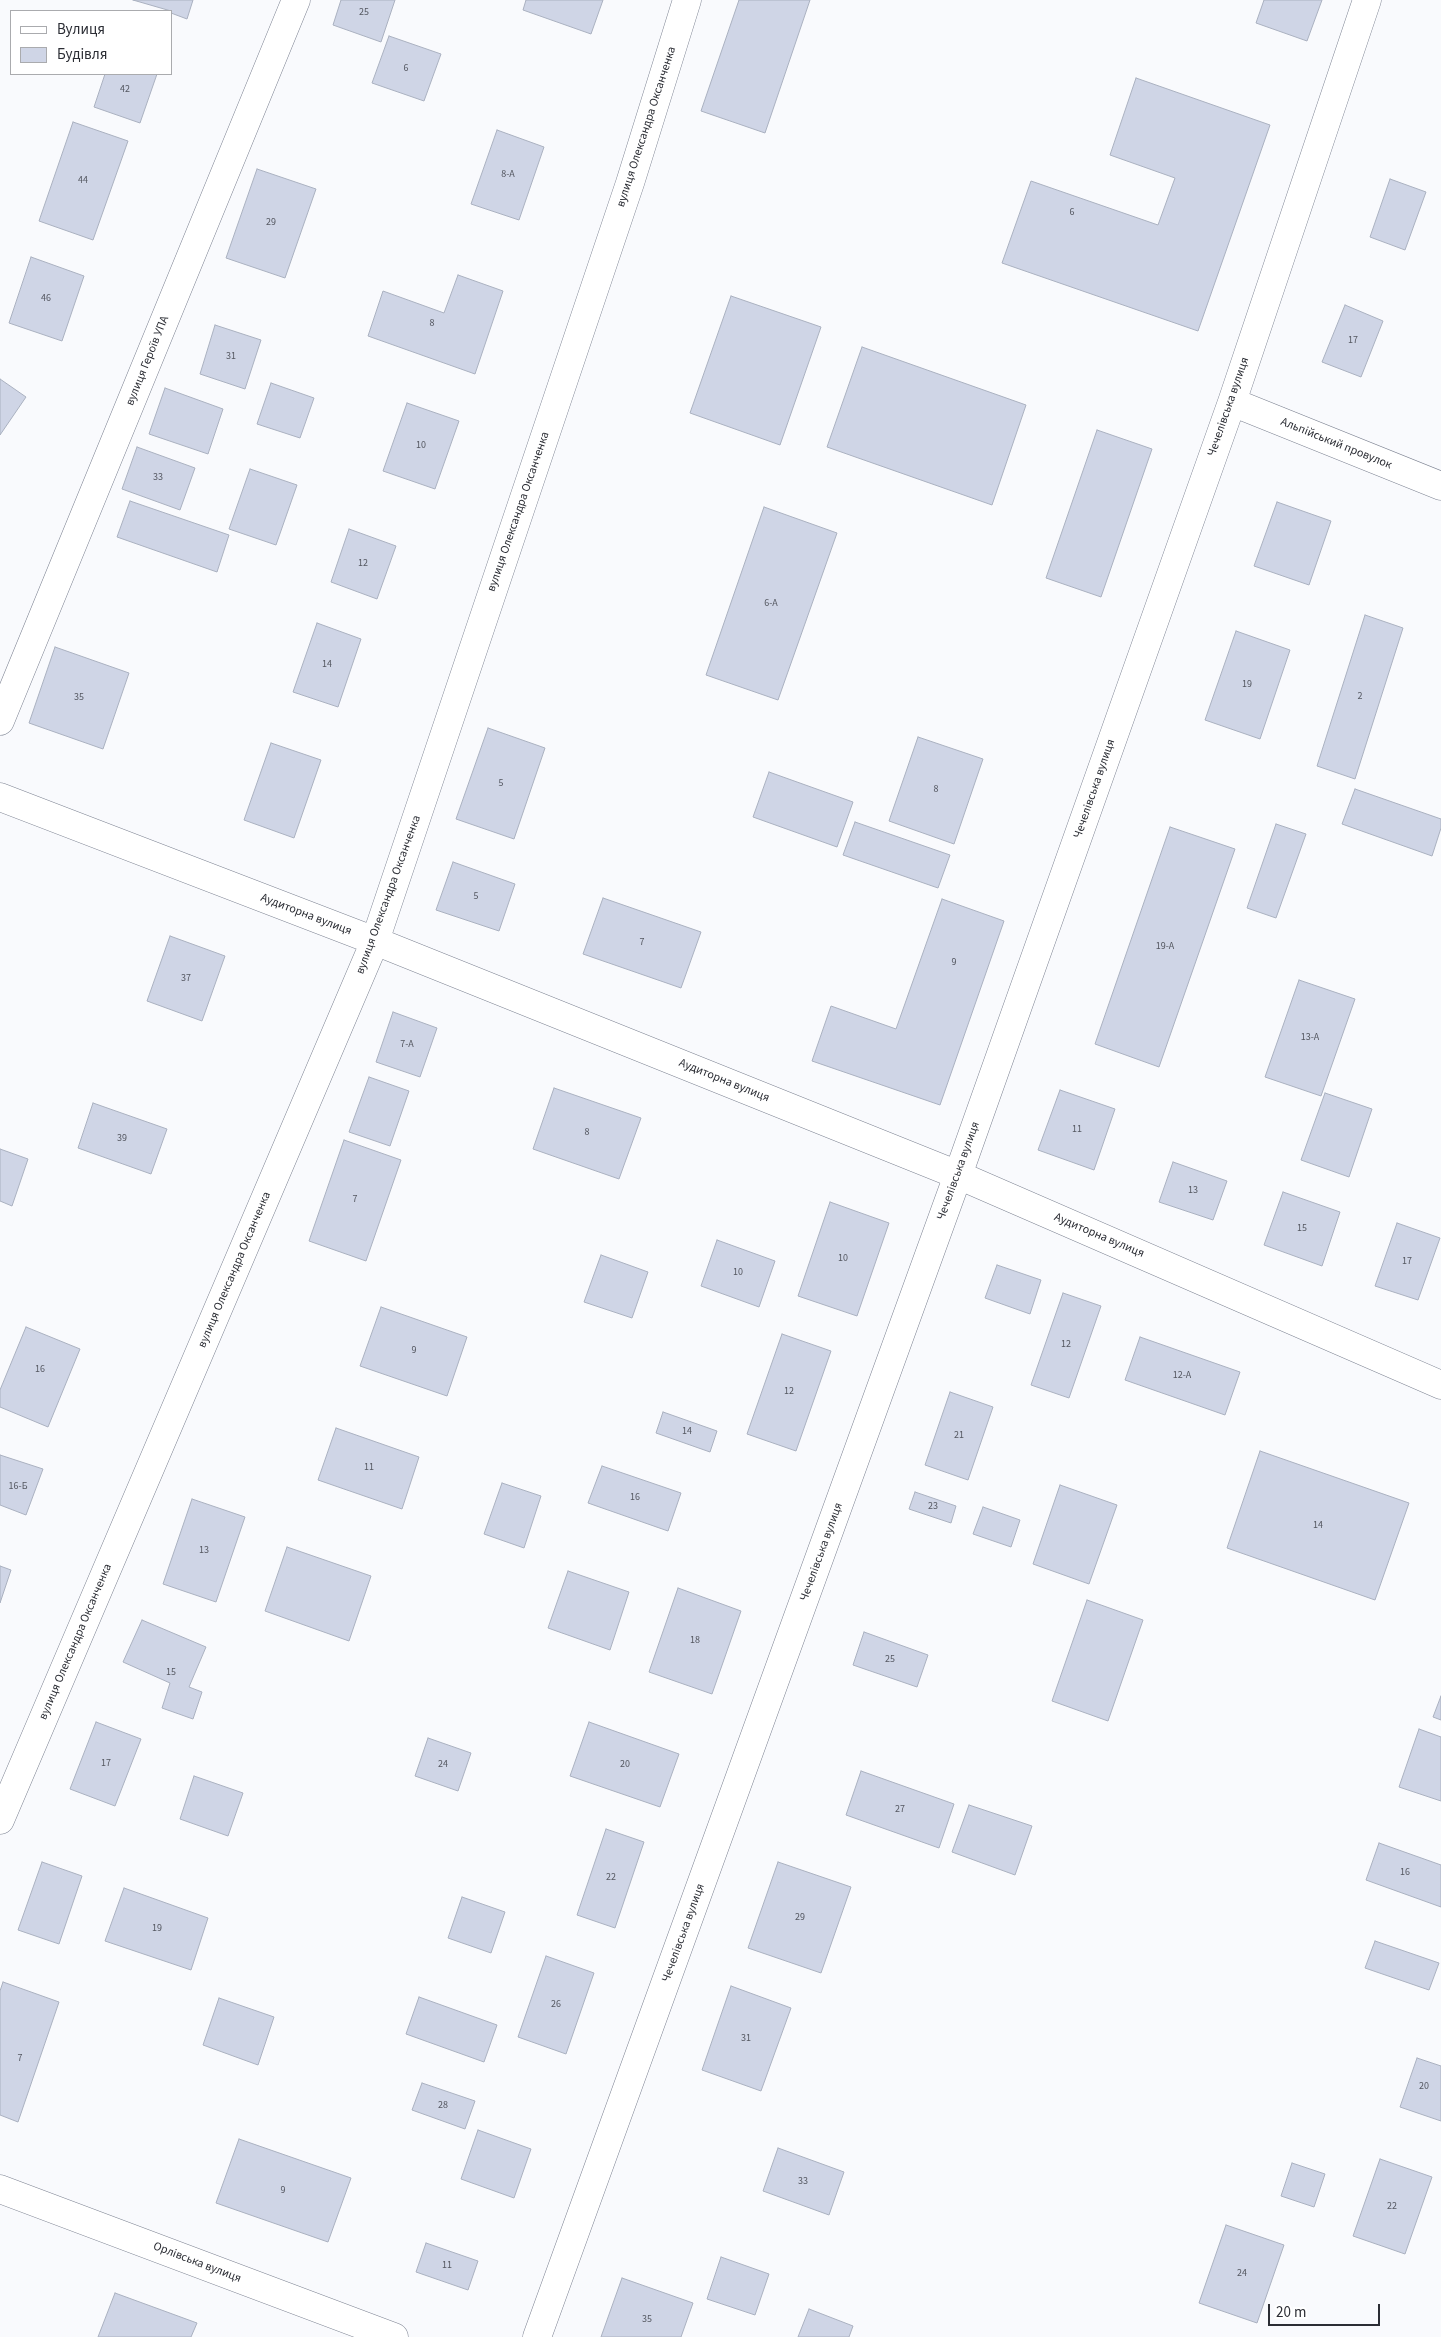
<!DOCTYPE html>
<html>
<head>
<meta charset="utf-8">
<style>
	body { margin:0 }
	#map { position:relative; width:1441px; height:2337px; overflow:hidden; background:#f9fafd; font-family:"Source Sans 3",sans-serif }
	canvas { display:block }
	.legend { position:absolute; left:10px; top:10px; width:162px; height:65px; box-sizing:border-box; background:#fff; border:1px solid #aaabae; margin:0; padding:6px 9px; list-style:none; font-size:15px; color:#2b2d34 }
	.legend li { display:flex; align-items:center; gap:10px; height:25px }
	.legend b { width:25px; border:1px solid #aaabae }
	.scale { position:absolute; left:1268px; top:2304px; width:112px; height:22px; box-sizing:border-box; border:2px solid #2b2d34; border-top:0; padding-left:6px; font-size:15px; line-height:18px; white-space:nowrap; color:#2b2d34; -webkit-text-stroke:4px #fff; paint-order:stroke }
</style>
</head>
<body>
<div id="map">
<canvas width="1441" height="2337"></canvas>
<ul class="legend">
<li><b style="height:6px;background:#fff"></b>Вулиця</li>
<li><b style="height:14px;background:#cfd5e6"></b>Будівля</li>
</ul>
<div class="scale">20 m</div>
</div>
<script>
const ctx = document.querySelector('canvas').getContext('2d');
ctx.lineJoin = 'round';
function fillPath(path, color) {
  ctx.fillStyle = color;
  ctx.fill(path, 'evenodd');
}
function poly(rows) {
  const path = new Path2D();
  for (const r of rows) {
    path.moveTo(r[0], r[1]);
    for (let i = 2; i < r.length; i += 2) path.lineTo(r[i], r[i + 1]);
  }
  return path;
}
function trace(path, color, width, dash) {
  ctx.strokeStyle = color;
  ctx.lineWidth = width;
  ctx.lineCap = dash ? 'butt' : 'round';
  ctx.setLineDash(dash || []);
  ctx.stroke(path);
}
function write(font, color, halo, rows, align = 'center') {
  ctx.font = font + ' "Source Sans 3",sans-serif';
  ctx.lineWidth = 4.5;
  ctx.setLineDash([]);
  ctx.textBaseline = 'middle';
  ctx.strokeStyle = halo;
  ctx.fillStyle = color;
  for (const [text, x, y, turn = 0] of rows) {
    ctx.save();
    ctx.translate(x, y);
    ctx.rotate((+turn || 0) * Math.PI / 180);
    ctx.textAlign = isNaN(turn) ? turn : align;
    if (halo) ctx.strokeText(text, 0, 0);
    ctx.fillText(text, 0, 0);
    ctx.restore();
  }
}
const building = poly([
	[133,0,193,0,187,19,171,13,171,11,133,0],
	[341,0,395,0,381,42,333,25,341,0],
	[526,0,603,0,591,34,523,10,526,0],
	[739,0,810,0,765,133,701,111,739,0],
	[1264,0,1322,0,1307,41,1256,23,1264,0],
	[389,36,441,54,424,101,372,83,389,36],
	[105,74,157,74,140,123,94,107,105,74],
	[1136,78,1270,125,1198,331,1002,263,1031,181,1158,225,1175,178,1110,155,1136,78],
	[73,122,128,141,93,240,39,221,73,122],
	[497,130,544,147,519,220,471,204,497,130],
	[257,169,316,189,285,278,226,258,257,169],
	[1390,179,1426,192,1405,250,1370,237,1390,179],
	[31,257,84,276,62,341,9,323,31,257],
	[458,275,503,291,475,374,368,336,383,291,444,313,458,275],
	[731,296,821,327,780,445,690,413,731,296],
	[1345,305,1383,321,1361,377,1322,362,1345,305],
	[215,325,261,340,245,389,200,374,215,325],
	[862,347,1026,405,992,505,827,447,862,347],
	[0,379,26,397,0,435,0,379],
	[271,383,314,398,300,438,257,424,271,383],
	[165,388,223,409,208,454,149,434,165,388],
	[407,403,459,421,435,489,383,471,407,403],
	[1097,430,1152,449,1101,597,1046,578,1097,430],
	[137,447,195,468,180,510,122,489,137,447],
	[250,469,297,485,276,545,229,529,250,469],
	[130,501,229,535,217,572,117,537,130,501],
	[1277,502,1331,521,1309,585,1254,566,1277,502],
	[764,507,837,533,778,700,706,675,764,507],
	[349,529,396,546,377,599,331,582,349,529],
	[1365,615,1403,628,1355,779,1317,766,1365,615],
	[317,623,361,639,338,707,293,692,317,623],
	[1236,631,1290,650,1260,739,1205,720,1236,631],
	[55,647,129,673,103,749,29,723,55,647],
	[488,728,545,748,514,839,456,819,488,728],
	[918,737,983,759,954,844,889,821,918,737],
	[271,743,321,760,294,838,244,820,271,743],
	[769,772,853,802,837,847,753,817,769,772],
	[1355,789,1441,819,1441,828,1432,856,1342,824,1355,789],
	[855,822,950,855,938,888,843,855,855,822],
	[1276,824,1306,834,1276,918,1247,908,1276,824],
	[1170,827,1235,849,1159,1067,1095,1044,1170,827],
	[453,862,515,884,499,931,436,910,453,862],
	[603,898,701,932,681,988,583,954,603,898],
	[942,899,1004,921,940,1105,812,1061,831,1006,896,1029,942,899],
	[170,936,225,956,202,1021,147,1001,170,936],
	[1299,980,1355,999,1321,1096,1265,1077,1299,980],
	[393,1012,437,1028,420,1077,376,1062,393,1012],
	[369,1077,409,1091,390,1146,349,1132,369,1077],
	[554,1088,641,1118,619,1179,533,1149,554,1088],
	[1060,1090,1115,1109,1094,1170,1038,1150,1060,1090],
	[1325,1093,1372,1109,1349,1177,1301,1160,1325,1093],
	[93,1103,167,1129,151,1174,78,1148,93,1103],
	[344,1140,401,1160,366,1261,309,1241,344,1140],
	[0,1149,28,1159,12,1206,0,1201,0,1149],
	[1173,1162,1227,1181,1213,1220,1159,1202,1173,1162],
	[1283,1192,1340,1212,1322,1266,1264,1245,1283,1192],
	[830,1202,889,1223,857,1316,798,1296,830,1202],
	[1397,1223,1440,1238,1418,1300,1375,1286,1397,1223],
	[717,1240,775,1261,759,1307,701,1286,717,1240],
	[601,1255,648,1272,632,1318,584,1302,601,1255],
	[997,1265,1041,1280,1030,1314,985,1298,997,1265],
	[1063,1293,1101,1306,1069,1398,1031,1385,1063,1293],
	[381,1307,467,1337,447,1396,360,1366,381,1307],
	[26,1327,80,1349,48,1427,0,1407,0,1390,26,1327],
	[782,1334,831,1351,796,1451,747,1434,782,1334],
	[1140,1337,1240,1372,1225,1415,1125,1380,1140,1337],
	[950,1392,993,1407,968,1480,925,1465,950,1392],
	[663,1412,717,1431,710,1452,656,1433,663,1412],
	[336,1428,419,1457,402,1509,318,1480,336,1428],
	[1260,1451,1409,1503,1375,1600,1227,1548,1260,1451],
	[0,1455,43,1469,26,1515,0,1505,0,1455],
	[602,1466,681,1493,668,1531,588,1503,602,1466],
	[502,1483,541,1496,524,1548,484,1534,502,1483],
	[1060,1485,1117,1505,1089,1584,1033,1564,1060,1485],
	[915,1492,956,1506,951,1523,909,1509,915,1492],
	[192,1499,245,1517,216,1602,163,1584,192,1499],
	[983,1507,1020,1520,1011,1547,973,1534,983,1507],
	[287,1547,371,1576,349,1641,265,1611,287,1547],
	[0,1566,11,1570,0,1603,0,1566],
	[568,1571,629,1592,610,1650,548,1628,568,1571],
	[678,1588,741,1611,712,1694,649,1672,678,1588],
	[1087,1600,1143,1620,1108,1721,1052,1701,1087,1600],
	[142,1620,206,1647,189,1687,202,1692,193,1719,162,1708,170,1683,123,1662,142,1620],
	[864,1632,928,1655,917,1687,853,1665,864,1632],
	[1441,1696,1441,1720,1433,1717,1441,1696],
	[96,1722,141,1739,115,1806,70,1789,96,1722],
	[589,1722,679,1754,660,1807,570,1776,589,1722],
	[1419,1729,1441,1737,1441,1801,1399,1787,1419,1729],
	[428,1738,471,1753,458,1791,415,1776,428,1738],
	[861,1771,954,1804,939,1848,846,1815,861,1771],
	[194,1776,243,1793,228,1836,180,1819,194,1776],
	[969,1805,1032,1826,1015,1875,952,1852,969,1805],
	[606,1829,644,1842,615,1928,577,1915,606,1829],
	[1379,1843,1441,1865,1441,1907,1366,1880,1379,1843],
	[42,1862,82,1876,59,1944,18,1930,42,1862],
	[778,1862,851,1887,821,1973,748,1948,778,1862],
	[124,1888,208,1918,191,1970,105,1941,124,1888],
	[462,1897,505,1912,491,1953,448,1938,462,1897],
	[1375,1941,1439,1963,1429,1990,1365,1968,1375,1941],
	[546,1956,594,1973,566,2054,518,2037,546,1956],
	[3,1982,59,2002,18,2122,0,2115,0,1991,3,1982],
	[731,1986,791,2008,761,2091,702,2070,731,1986],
	[419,1997,497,2025,484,2062,406,2034,419,1997],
	[219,1998,274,2017,258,2065,203,2045,219,1998],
	[1417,2058,1441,2066,1441,2121,1400,2107,1417,2058],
	[422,2083,475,2101,465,2129,412,2110,422,2083],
	[478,2130,531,2149,514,2198,461,2179,478,2130],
	[239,2139,351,2178,328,2242,216,2203,239,2139],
	[778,2148,844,2172,829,2215,763,2191,778,2148],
	[1380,2159,1432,2177,1405,2254,1353,2236,1380,2159],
	[1292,2163,1325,2174,1314,2207,1281,2196,1292,2163],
	[1226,2225,1284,2245,1257,2323,1199,2303,1226,2225],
	[426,2243,478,2261,468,2290,416,2272,426,2243],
	[721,2257,769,2274,755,2315,707,2299,721,2257],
	[622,2278,693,2303,681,2337,601,2337,622,2278],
	[115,2293,197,2323,191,2337,98,2337,115,2293],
	[809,2309,853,2326,849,2337,798,2337,809,2309]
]);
fillPath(building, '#cfd5e6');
trace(building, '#aab1c0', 1);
const minor = poly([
	[1232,402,1441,486],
	[0,721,296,0],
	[0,797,375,941,958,1175,1441,1385],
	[0,1820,375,941,630,183,687,0],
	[0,2189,394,2337],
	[537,2337,958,1175,1232,402,1367,0]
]);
trace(minor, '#7e8493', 29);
trace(minor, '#fff', 28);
write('10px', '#545760', null, [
	["25",364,13],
	["6",406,69],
	["42",125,90],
	["8-А",508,175],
	["44",83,181],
	["6",1072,213],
	["29",271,223],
	["46",46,299],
	["8",432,324],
	["17",1353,341],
	["31",231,357],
	["10",421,446],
	["33",158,478],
	["12",363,564],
	["6-А",771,604],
	["14",327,665],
	["19",1247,685],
	["2",1360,697],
	["35",79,698],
	["5",501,784],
	["8",936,790],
	["5",476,897],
	["7",642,943],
	["19-А",1165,947],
	["9",954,963],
	["37",186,979],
	["13-А",1310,1038],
	["7-А",407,1045],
	["11",1077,1130],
	["8",587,1133],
	["39",122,1139],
	["13",1193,1191],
	["7",355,1200],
	["15",1302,1229],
	["10",843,1259],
	["17",1407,1262],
	["10",738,1273],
	["12",1066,1345],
	["9",414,1351],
	["16",40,1370],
	["12-А",1182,1376],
	["12",789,1392],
	["14",687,1432],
	["21",959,1436],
	["11",369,1468],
	["16-Б",18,1487],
	["16",635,1498],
	["23",933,1507],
	["14",1318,1526],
	["13",204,1551],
	["18",695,1641],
	["25",890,1660],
	["15",171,1673],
	["17",106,1764],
	["24",443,1765],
	["20",625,1765],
	["27",900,1810],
	["16",1405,1873],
	["22",611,1878],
	["29",800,1918],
	["19",157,1929],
	["26",556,2005],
	["31",746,2039],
	["7",20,2059],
	["20",1424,2087],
	["28",443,2106],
	["33",803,2182],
	["9",283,2191],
	["22",1392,2207],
	["11",447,2266],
	["24",1242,2274],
	["35",647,2320]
]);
write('12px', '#2b2d34', '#fff', [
	["вулиця Олександра Оксанченка",647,127,-72],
	["вулиця Героїв УПА",148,361,-68],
	["Чечелівська вулиця",1229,407,-71],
	["Альпійський провулок",1336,444,22],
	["вулиця Олександра Оксанченка",519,512,-71],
	["Чечелівська вулиця",1095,789,-71],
	["вулиця Олександра Оксанченка",389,895,-70],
	["Аудиторна вулиця",306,915,21],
	["Аудиторна вулиця",724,1081,22],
	["Чечелівська вулиця",959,1171,-70],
	["Аудиторна вулиця",1099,1236,23],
	["вулиця Олександра Оксанченка",235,1270,-67],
	["Чечелівська вулиця",822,1552,-70],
	["вулиця Олександра Оксанченка",76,1642,-67],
	["Чечелівська вулиця",684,1933,-70],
	["Орлівська вулиця",197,2263,21]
]);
</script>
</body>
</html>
